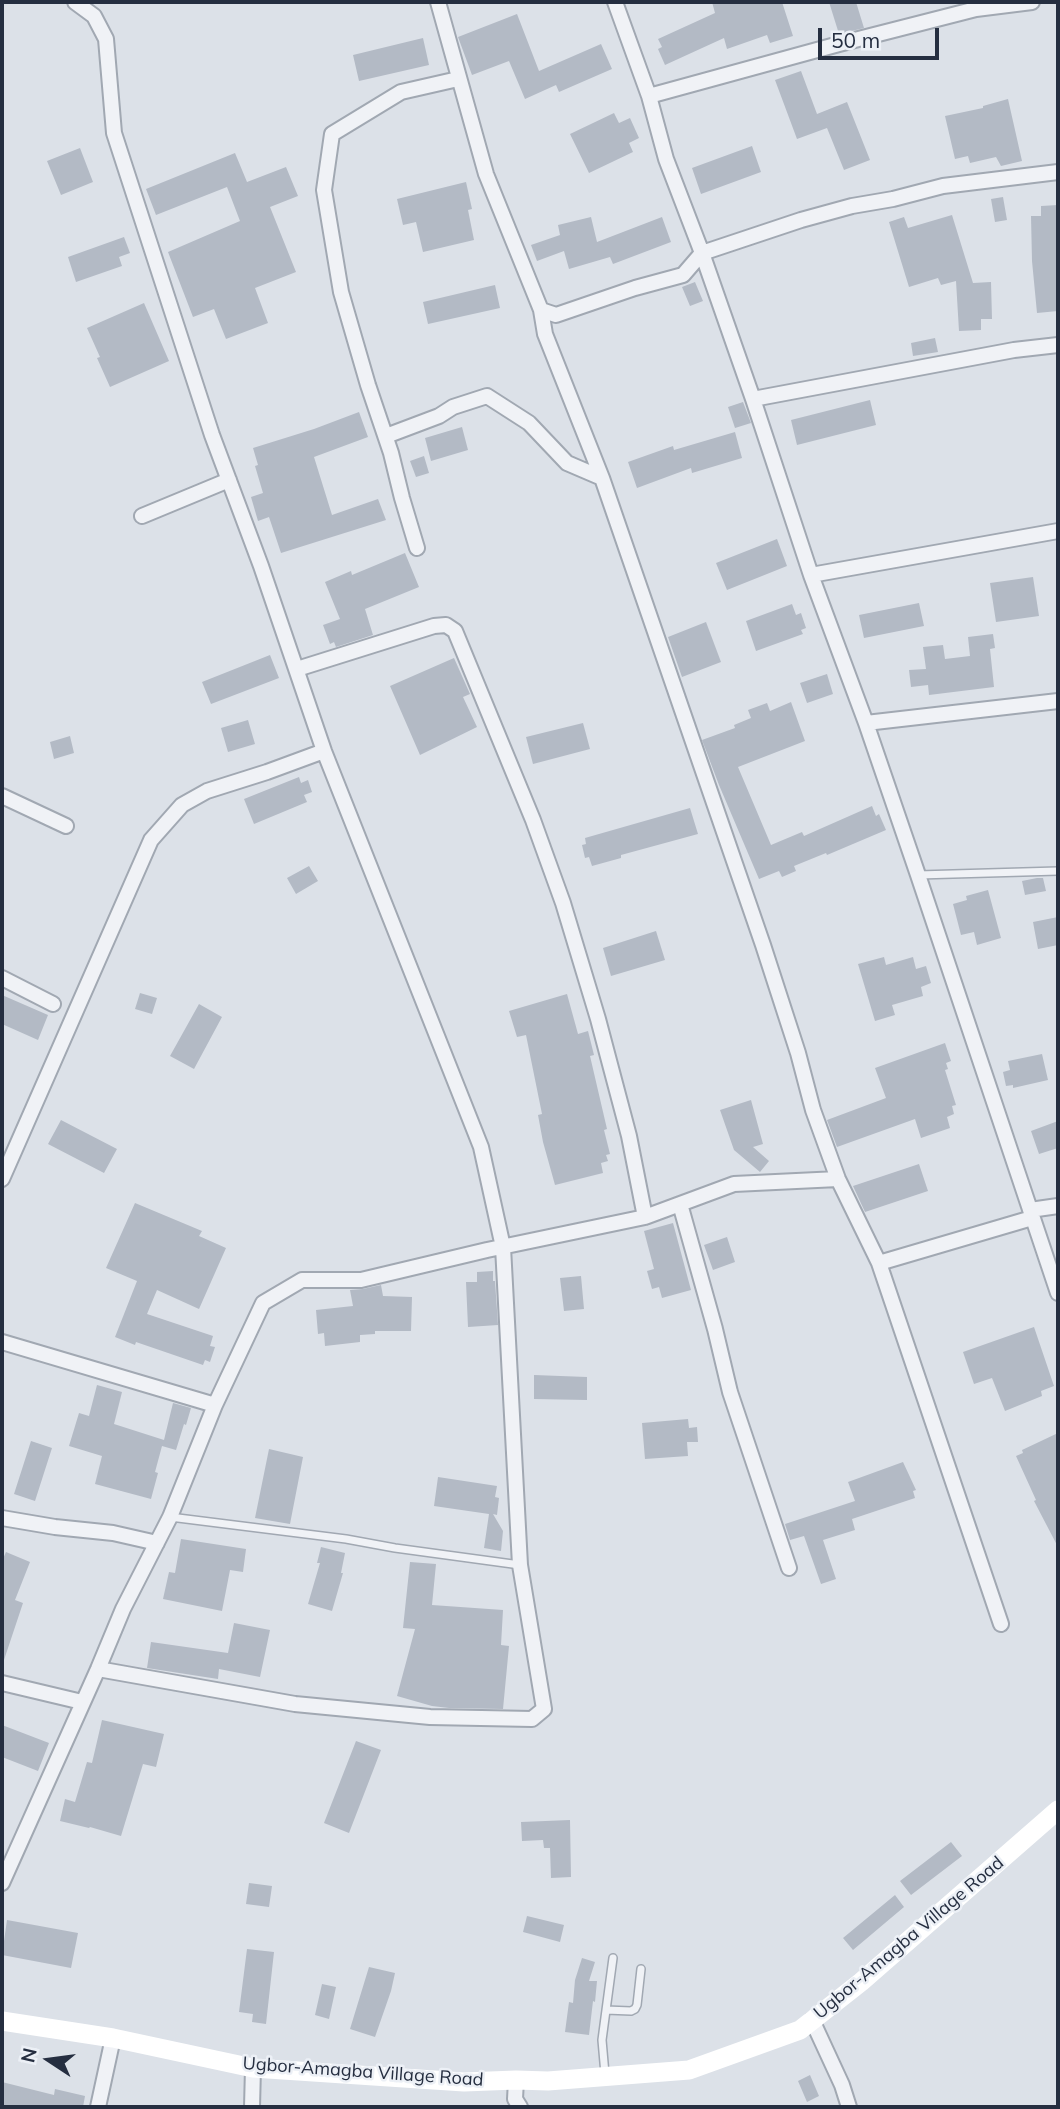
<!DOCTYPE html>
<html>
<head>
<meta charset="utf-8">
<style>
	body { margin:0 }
	#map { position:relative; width:1060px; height:2109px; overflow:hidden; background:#dce1e8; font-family:Mulish,sans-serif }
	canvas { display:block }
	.frame { position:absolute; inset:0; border:4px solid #252e40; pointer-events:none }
	.north { position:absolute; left:14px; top:2025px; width:70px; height:70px; -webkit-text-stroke:5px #ecf0f6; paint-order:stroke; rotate:283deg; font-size:19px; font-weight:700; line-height:28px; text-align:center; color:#252e40 }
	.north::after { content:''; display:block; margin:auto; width:24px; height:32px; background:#252e40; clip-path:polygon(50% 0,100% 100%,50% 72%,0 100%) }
	.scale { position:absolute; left:818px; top:28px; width:121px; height:32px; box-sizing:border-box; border:4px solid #252e40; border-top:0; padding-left:9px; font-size:21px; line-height:24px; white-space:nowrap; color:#252e40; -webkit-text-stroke:5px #ecf0f6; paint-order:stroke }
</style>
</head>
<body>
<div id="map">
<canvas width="1060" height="2109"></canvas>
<div class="frame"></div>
<div class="north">N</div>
<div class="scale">50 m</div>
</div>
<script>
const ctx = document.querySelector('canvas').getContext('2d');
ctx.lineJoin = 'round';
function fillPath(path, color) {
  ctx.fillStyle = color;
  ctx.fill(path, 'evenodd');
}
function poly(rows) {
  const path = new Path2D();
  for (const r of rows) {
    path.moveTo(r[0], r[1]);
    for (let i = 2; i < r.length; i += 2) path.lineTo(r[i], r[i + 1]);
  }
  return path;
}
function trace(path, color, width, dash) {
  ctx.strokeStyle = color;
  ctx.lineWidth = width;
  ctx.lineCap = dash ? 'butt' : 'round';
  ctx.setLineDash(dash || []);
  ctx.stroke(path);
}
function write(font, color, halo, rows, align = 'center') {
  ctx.font = font + ' Mulish,sans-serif';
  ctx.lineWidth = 5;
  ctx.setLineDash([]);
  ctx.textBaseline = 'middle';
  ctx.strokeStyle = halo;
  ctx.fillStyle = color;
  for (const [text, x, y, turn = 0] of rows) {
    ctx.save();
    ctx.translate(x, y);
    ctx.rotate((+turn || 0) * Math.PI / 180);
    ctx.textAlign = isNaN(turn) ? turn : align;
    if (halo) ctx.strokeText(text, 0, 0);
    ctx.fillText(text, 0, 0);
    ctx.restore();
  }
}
fillPath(poly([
	[712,2,782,2,793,36,770,43,767,35,727,49,724,38,665,65,658,49,662,47,658,39,715,13],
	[829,2,856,2,864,28,839,34],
	[517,14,539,71,601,44,612,69,559,92,556,85,525,99,509,61,472,75,458,37],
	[423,38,429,65,359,81,353,55],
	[801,71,817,114,847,102,870,160,844,170,827,128,797,139,775,80],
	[1008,99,1022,161,1001,166,996,157,970,163,968,156,955,159,945,116,983,108,983,106],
	[614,113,619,123,630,118,639,138,629,143,633,152,589,173,570,134],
	[752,146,761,172,701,194,692,168],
	[80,148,93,182,61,195,47,161],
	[235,153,247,182,286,167,298,196,270,207,296,272,255,288,268,323,226,339,214,309,193,317,168,252,240,221,227,187,156,215,146,189],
	[466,182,472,209,468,210,474,240,423,252,416,222,403,225,397,199],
	[1003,197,1007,220,995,222,991,199],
	[1058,205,1058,311,1037,313,1032,261,1031,216,1041,216,1041,206],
	[952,215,973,283,991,282,992,319,981,319,981,330,959,331,956,281,941,285,938,278,909,287,889,222,904,217,908,228],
	[591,217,597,242,662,217,671,242,613,264,610,257,569,269,564,251,537,261,531,245,560,235,558,225],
	[124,237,130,253,119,257,122,266,76,282,68,257],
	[695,282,703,301,690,306,682,287],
	[495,285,500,308,428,324,423,302],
	[144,303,169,361,110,387,97,358,100,357,87,328],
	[935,338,938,352,913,356,911,343],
	[870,400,876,425,797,445,791,420],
	[743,402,751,423,735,428,728,407],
	[359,412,368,437,314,457,332,515,378,499,386,520,281,553,269,517,258,521,251,497,263,493,255,466,258,465,253,448,314,429],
	[462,427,468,450,431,461,425,438],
	[735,432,742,458,692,473,691,468,637,488,628,462,673,446,674,450],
	[424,456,429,473,416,477,410,461],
	[777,539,787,566,727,590,716,563],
	[405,553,419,587,365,609,373,635,336,647,334,642,330,644,323,625,340,619,325,582,351,571,352,575],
	[1033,577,1039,616,996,622,990,583],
	[919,603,924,626,864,638,859,615],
	[792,604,796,615,801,613,806,628,801,630,803,634,756,651,746,621],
	[706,622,721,662,682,677,668,637],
	[993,634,995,648,990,649,994,687,929,695,928,685,911,687,909,670,926,669,923,647,943,645,945,659,970,656,968,637],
	[270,655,279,678,211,704,202,682],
	[454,658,470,694,463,697,477,727,420,755,390,686],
	[827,674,833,694,807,703,800,683],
	[791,702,805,741,738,767,771,845,802,832,804,836,872,806,876,816,879,814,886,830,827,855,826,853,794,866,796,871,782,877,779,871,759,879,719,785,702,740,735,728,734,725,751,718,748,710,767,703,770,711],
	[248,720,255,744,228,752,221,728],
	[583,723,590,749,533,764,526,737],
	[70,736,74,753,54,759,50,742],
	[299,777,301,783,308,780,312,792,304,795,307,802,254,824,244,799],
	[690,808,698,834,621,855,621,858,592,866,589,857,585,858,582,845,586,844,585,838],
	[309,866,318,881,296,894,287,878],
	[1037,878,1043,878,1046,891,1025,895,1022,881],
	[988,890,1001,938,977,945,974,932,961,935,953,904,967,900,966,896],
	[1058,917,1058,945,1038,949,1033,922],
	[656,931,665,960,611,976,603,948],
	[884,957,886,965,913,957,916,969,926,966,931,983,921,987,923,996,892,1005,895,1015,875,1021,858,964],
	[140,993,157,998,152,1014,135,1009],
	[567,994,578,1034,588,1031,594,1055,590,1056,607,1129,604,1130,610,1154,606,1155,608,1161,601,1163,603,1173,555,1185,543,1142,538,1115,542,1114,526,1035,517,1037,509,1011],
	[2,995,48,1015,38,1040,2,1024],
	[199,1004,222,1017,194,1069,170,1056],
	[945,1043,951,1061,946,1063,948,1069,945,1070,956,1105,952,1106,954,1114,947,1117,950,1128,921,1138,915,1119,837,1147,827,1120,886,1098,875,1068],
	[1042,1054,1048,1080,1013,1088,1013,1085,1006,1086,1003,1072,1010,1070,1008,1061],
	[751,1100,763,1144,753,1147,769,1161,760,1172,734,1150,720,1110],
	[61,1120,117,1149,104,1173,48,1144],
	[1058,1121,1058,1148,1039,1154,1031,1131],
	[919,1164,928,1191,865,1212,853,1186],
	[135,1203,202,1231,199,1236,226,1248,199,1309,157,1290,147,1314,213,1336,210,1346,215,1347,210,1362,205,1360,203,1365,136,1342,135,1345,115,1337,137,1281,106,1268],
	[673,1223,691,1290,662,1298,659,1287,652,1289,647,1271,654,1269,644,1231],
	[727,1237,735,1262,713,1270,704,1245],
	[493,1271,493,1281,495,1281,498,1325,468,1327,466,1282,477,1282,477,1272],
	[581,1276,584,1309,564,1311,560,1278],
	[381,1285,383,1296,412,1297,411,1331,375,1331,375,1334,360,1335,360,1342,325,1346,324,1333,318,1334,316,1310,353,1306,350,1290,363,1289],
	[1034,1327,1054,1386,1041,1391,1042,1396,1005,1411,992,1378,974,1384,963,1352],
	[534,1375,587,1377,587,1400,534,1399],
	[97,1385,122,1392,114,1424,164,1440,173,1403,191,1408,186,1425,184,1424,176,1450,162,1446,155,1472,158,1473,151,1499,95,1484,102,1456,69,1446,79,1413,89,1416],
	[688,1419,689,1428,697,1427,698,1442,687,1442,688,1456,645,1459,642,1423],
	[1058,1433,1058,1547,1034,1501,1036,1500,1016,1456,1023,1453,1022,1450],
	[31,1441,52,1448,35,1501,14,1494],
	[269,1449,303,1457,290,1524,255,1518],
	[903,1462,916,1490,913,1491,915,1498,852,1519,855,1530,823,1540,836,1579,821,1584,804,1536,790,1540,785,1524,855,1501,848,1482],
	[438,1477,497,1486,495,1497,499,1498,497,1515,493,1514,503,1531,501,1551,484,1548,489,1514,434,1506],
	[181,1539,246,1549,243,1572,230,1570,222,1611,163,1599,169,1572,175,1573],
	[321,1547,345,1553,341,1573,343,1573,332,1611,308,1604,320,1563,317,1563],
	[6,1552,30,1562,15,1600,23,1603,4,1660,2,1660,2,1561],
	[410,1562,436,1564,432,1605,503,1610,501,1645,509,1646,503,1709,449,1708,432,1706,397,1696,415,1629,403,1628],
	[234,1623,270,1630,260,1677,219,1669,218,1679,147,1668,151,1642,228,1653],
	[102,1720,164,1734,156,1767,143,1764,121,1836,90,1827,89,1828,60,1821,65,1799,75,1802,87,1762,92,1763],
	[2,1725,49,1743,38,1771,2,1757],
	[356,1741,381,1750,349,1833,324,1823],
	[570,1820,571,1877,551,1878,550,1848,544,1848,543,1840,522,1841,521,1822],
	[951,1842,962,1856,911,1895,900,1881],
	[249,1883,272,1886,269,1907,246,1904],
	[895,1895,904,1907,853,1950,843,1938],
	[527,1916,564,1925,560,1942,523,1932],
	[7,1920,78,1933,71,1968,2,1955],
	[247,1949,274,1952,266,2024,252,2022,253,2014,239,2012],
	[582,1958,595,1962,589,1981,597,1981,595,2002,593,2001,589,2035,565,2032,569,2002,573,2003,575,1980],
	[369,1967,395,1973,391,1991,375,2037,350,2029],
	[322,1984,336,1987,329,2019,315,2015],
	[810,2075,819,2096,807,2102,798,2081],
	[2,2082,54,2095,55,2089,85,2096,83,2107,2,2107]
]), '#b3bac5');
const lane = poly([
	[918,875,1058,871],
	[170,1517,346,1539,395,1548,520,1565],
	[606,2010,631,2011,635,2009,637,2005,641,1969],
	[605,2074,602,2040,613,1958]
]);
const street = poly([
	[75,2,94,16,106,39,114,133,212,435,261,566,324,751,481,1147,503,1247,520,1565,544,1709,532,1719,430,1717,295,1704,98,1669],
	[438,2,486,174,541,310,545,334,602,478,763,945,798,1053,813,1110,838,1179,879,1263,1001,1624],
	[615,2,649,96,666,159,702,253,753,399,811,575,866,723,918,875,1058,1293],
	[649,96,839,44,976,9,1032,2],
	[541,310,556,315,635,288,683,275,702,253,801,220,852,206,893,199,943,186,1058,172],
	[753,399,1014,350,1058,345],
	[386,436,439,416,453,407,487,396,529,423,567,463,602,478],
	[142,516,229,480],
	[417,548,402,498,391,453,368,385,341,292,324,190,332,134,401,92,458,79],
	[811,575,1058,531],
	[297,669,434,626,446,625,455,631,533,820,563,903,598,1019,629,1136,645,1217],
	[866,723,1058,701],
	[2,796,66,826],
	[2,978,53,1004],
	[2,1179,151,840,182,805,207,791,267,772,324,751],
	[680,1204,715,1329,730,1392,789,1568],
	[1030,1210,1058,1206],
	[879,1263,1032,1218],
	[2,1342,215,1405],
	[2,1518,55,1527,113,1533,157,1543],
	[2,1683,82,1702],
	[2,1883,98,1669,123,1609,170,1517,215,1405,263,1303,302,1280,361,1280,487,1250,645,1217,734,1184,838,1179],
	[812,2020,842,2085,849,2107],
	[516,2080,515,2099,520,2107],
	[98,2107,113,2038],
	[252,2107,253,2068]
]);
trace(lane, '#a1a8b2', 10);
trace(street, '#a1a8b2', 18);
trace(lane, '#f0f2f6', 7);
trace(street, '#f0f2f6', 14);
trace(poly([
	[2,2021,113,2038,253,2068,464,2082,516,2080,548,2081,689,2070,800,2030,861,1982,1058,1810]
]), '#fff', 19);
write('18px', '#252e40', '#ecf0f6', [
	["Ugbor-Amagba Village Road",909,1938,-40],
	["Ugbor-Amagba Village Road",363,2072,4]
]);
</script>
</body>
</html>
